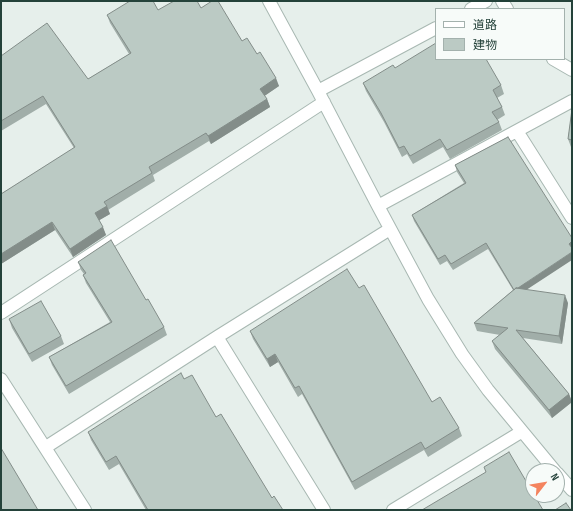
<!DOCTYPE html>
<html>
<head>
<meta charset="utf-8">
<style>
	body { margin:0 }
	#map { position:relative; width:573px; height:511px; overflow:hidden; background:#e6efeb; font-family:"Sofia Sans Condensed","Noto Sans JP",sans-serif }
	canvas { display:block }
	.frame { position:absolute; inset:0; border:2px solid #24423a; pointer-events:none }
	.legend { position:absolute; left:435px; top:8px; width:130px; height:52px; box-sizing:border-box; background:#f7fbf9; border:1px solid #a3b1ad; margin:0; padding:5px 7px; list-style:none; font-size:12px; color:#24423a }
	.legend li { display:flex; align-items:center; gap:8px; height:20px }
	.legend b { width:20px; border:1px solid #a3b1ad }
	.north { position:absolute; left:525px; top:463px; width:40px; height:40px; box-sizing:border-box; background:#f7fbf9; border:1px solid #a3b1ad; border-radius:50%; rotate:59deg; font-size:11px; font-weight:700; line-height:16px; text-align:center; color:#24423a }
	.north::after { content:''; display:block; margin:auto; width:14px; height:18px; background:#f4845f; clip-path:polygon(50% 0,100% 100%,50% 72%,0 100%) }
</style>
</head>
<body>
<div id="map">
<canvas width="573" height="511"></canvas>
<div class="frame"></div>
<ul class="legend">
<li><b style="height:5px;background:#fff"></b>道路</li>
<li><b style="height:11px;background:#bbcac4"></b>建物</li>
</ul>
<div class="north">N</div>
</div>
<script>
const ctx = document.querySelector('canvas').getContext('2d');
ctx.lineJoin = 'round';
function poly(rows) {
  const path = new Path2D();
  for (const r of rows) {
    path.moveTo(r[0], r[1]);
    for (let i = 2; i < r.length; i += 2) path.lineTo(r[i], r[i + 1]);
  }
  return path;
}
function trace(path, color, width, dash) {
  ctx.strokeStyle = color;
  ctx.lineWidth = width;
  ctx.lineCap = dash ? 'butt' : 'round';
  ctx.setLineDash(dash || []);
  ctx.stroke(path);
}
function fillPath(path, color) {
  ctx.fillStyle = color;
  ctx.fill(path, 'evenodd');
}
const minor = poly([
	[269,1,318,91,378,206,428,299,462,354,488,390,555,471],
	[502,1,507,9],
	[471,9,486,1],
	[553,59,572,70],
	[318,91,436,28],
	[517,131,572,218],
	[378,206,572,101],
	[1,313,324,102],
	[217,337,324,510],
	[1,379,85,510],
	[46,447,217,337,390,229],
	[557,473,572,490],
	[393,510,521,432]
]);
trace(minor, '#a8b8b2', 14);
trace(minor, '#fff', 12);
fillPath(poly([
	[201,8,242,41,257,54,279,86,264,96,267,99,270,107,211,144,209,141,153,175,155,181,108,210,110,214,99,220,106,235,73,257,55,230,1,264,1,194,74,148,46,104,1,131,1,56,88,79,129,54,110,23,107,15],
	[395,68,501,85,504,94,497,98,502,107,505,115,497,120,499,122,502,130,450,159,443,147,413,164,407,154,402,157,384,122,366,91,363,83],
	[572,109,572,147,571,147,568,139],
	[508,137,527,290,568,303,562,344,523,338,569,394,572,402,552,418,495,349,492,341,500,335,477,331,474,323,513,290,488,249,453,270,447,261,440,265,414,221,412,215,464,183,457,172,455,165],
	[78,262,146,300,164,327,167,335,69,394,52,365,49,357,110,322,86,283,83,275,84,274,81,270],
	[359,288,432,402,459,428,462,436,428,457,424,450,355,490,302,394,298,397,278,362,270,367,253,339,250,331],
	[9,319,61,336,64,344,32,362,12,328],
	[184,379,216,417,272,498,283,510,146,510,119,464,109,470,91,440,88,432]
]), '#a1aea9');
fillPath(poly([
	[276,78,279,86,263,97,260,89],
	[267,99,270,107,211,144,208,136],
	[107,206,110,214,98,221,95,213],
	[52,222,55,230,1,264,1,254],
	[103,227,106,235,73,257,70,249],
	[572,241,572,249,569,244],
	[572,252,572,260,517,296,515,290],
	[565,295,568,303,562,344,559,336],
	[275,354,278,362,270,367,267,359],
	[569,394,572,402,552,418,549,410]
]), '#838d89');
const building = poly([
	[130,1,153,1,158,10,174,1,197,1,201,8,212,1,218,1,242,41,247,38,257,54,260,52,276,78,260,89,267,99,208,136,206,133,149,167,152,173,104,202,107,206,95,213,103,227,70,249,52,222,1,254,1,194,75,147,43,96,1,121,1,56,47,23,88,79,131,53,107,15,130,1],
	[436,43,436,59,486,59,501,85,493,90,502,107,492,112,499,122,447,150,440,139,410,156,404,146,399,148,381,113,363,83,393,65,395,68,436,43],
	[572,109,572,140,568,139,572,109],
	[508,137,572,238,572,241,569,244,572,248,572,252,518,288,516,288,514,290,486,243,451,264,445,255,438,259,412,215,466,183,455,165,508,137],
	[111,240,146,300,148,299,164,327,66,386,49,357,112,322,83,275,86,273,78,262,111,240],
	[347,269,359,288,364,285,432,402,440,397,459,428,425,449,421,442,352,482,299,386,295,388,275,354,267,359,250,331,347,269],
	[516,288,565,295,559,336,516,330,569,394,549,410,492,341,508,328,474,323,516,288],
	[41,301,61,336,29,354,9,319,41,301],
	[181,373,184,379,192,375,216,417,221,414,272,498,274,496,283,510,148,510,116,456,106,462,88,432,181,373],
	[1,448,38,510,1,510,1,448],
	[509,452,533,493,533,495,534,495,543,510,422,510,486,472,484,467,509,452],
	[566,503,571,510,555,510,566,503]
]);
fillPath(building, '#bbcac4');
trace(building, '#838d89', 1);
</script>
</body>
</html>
